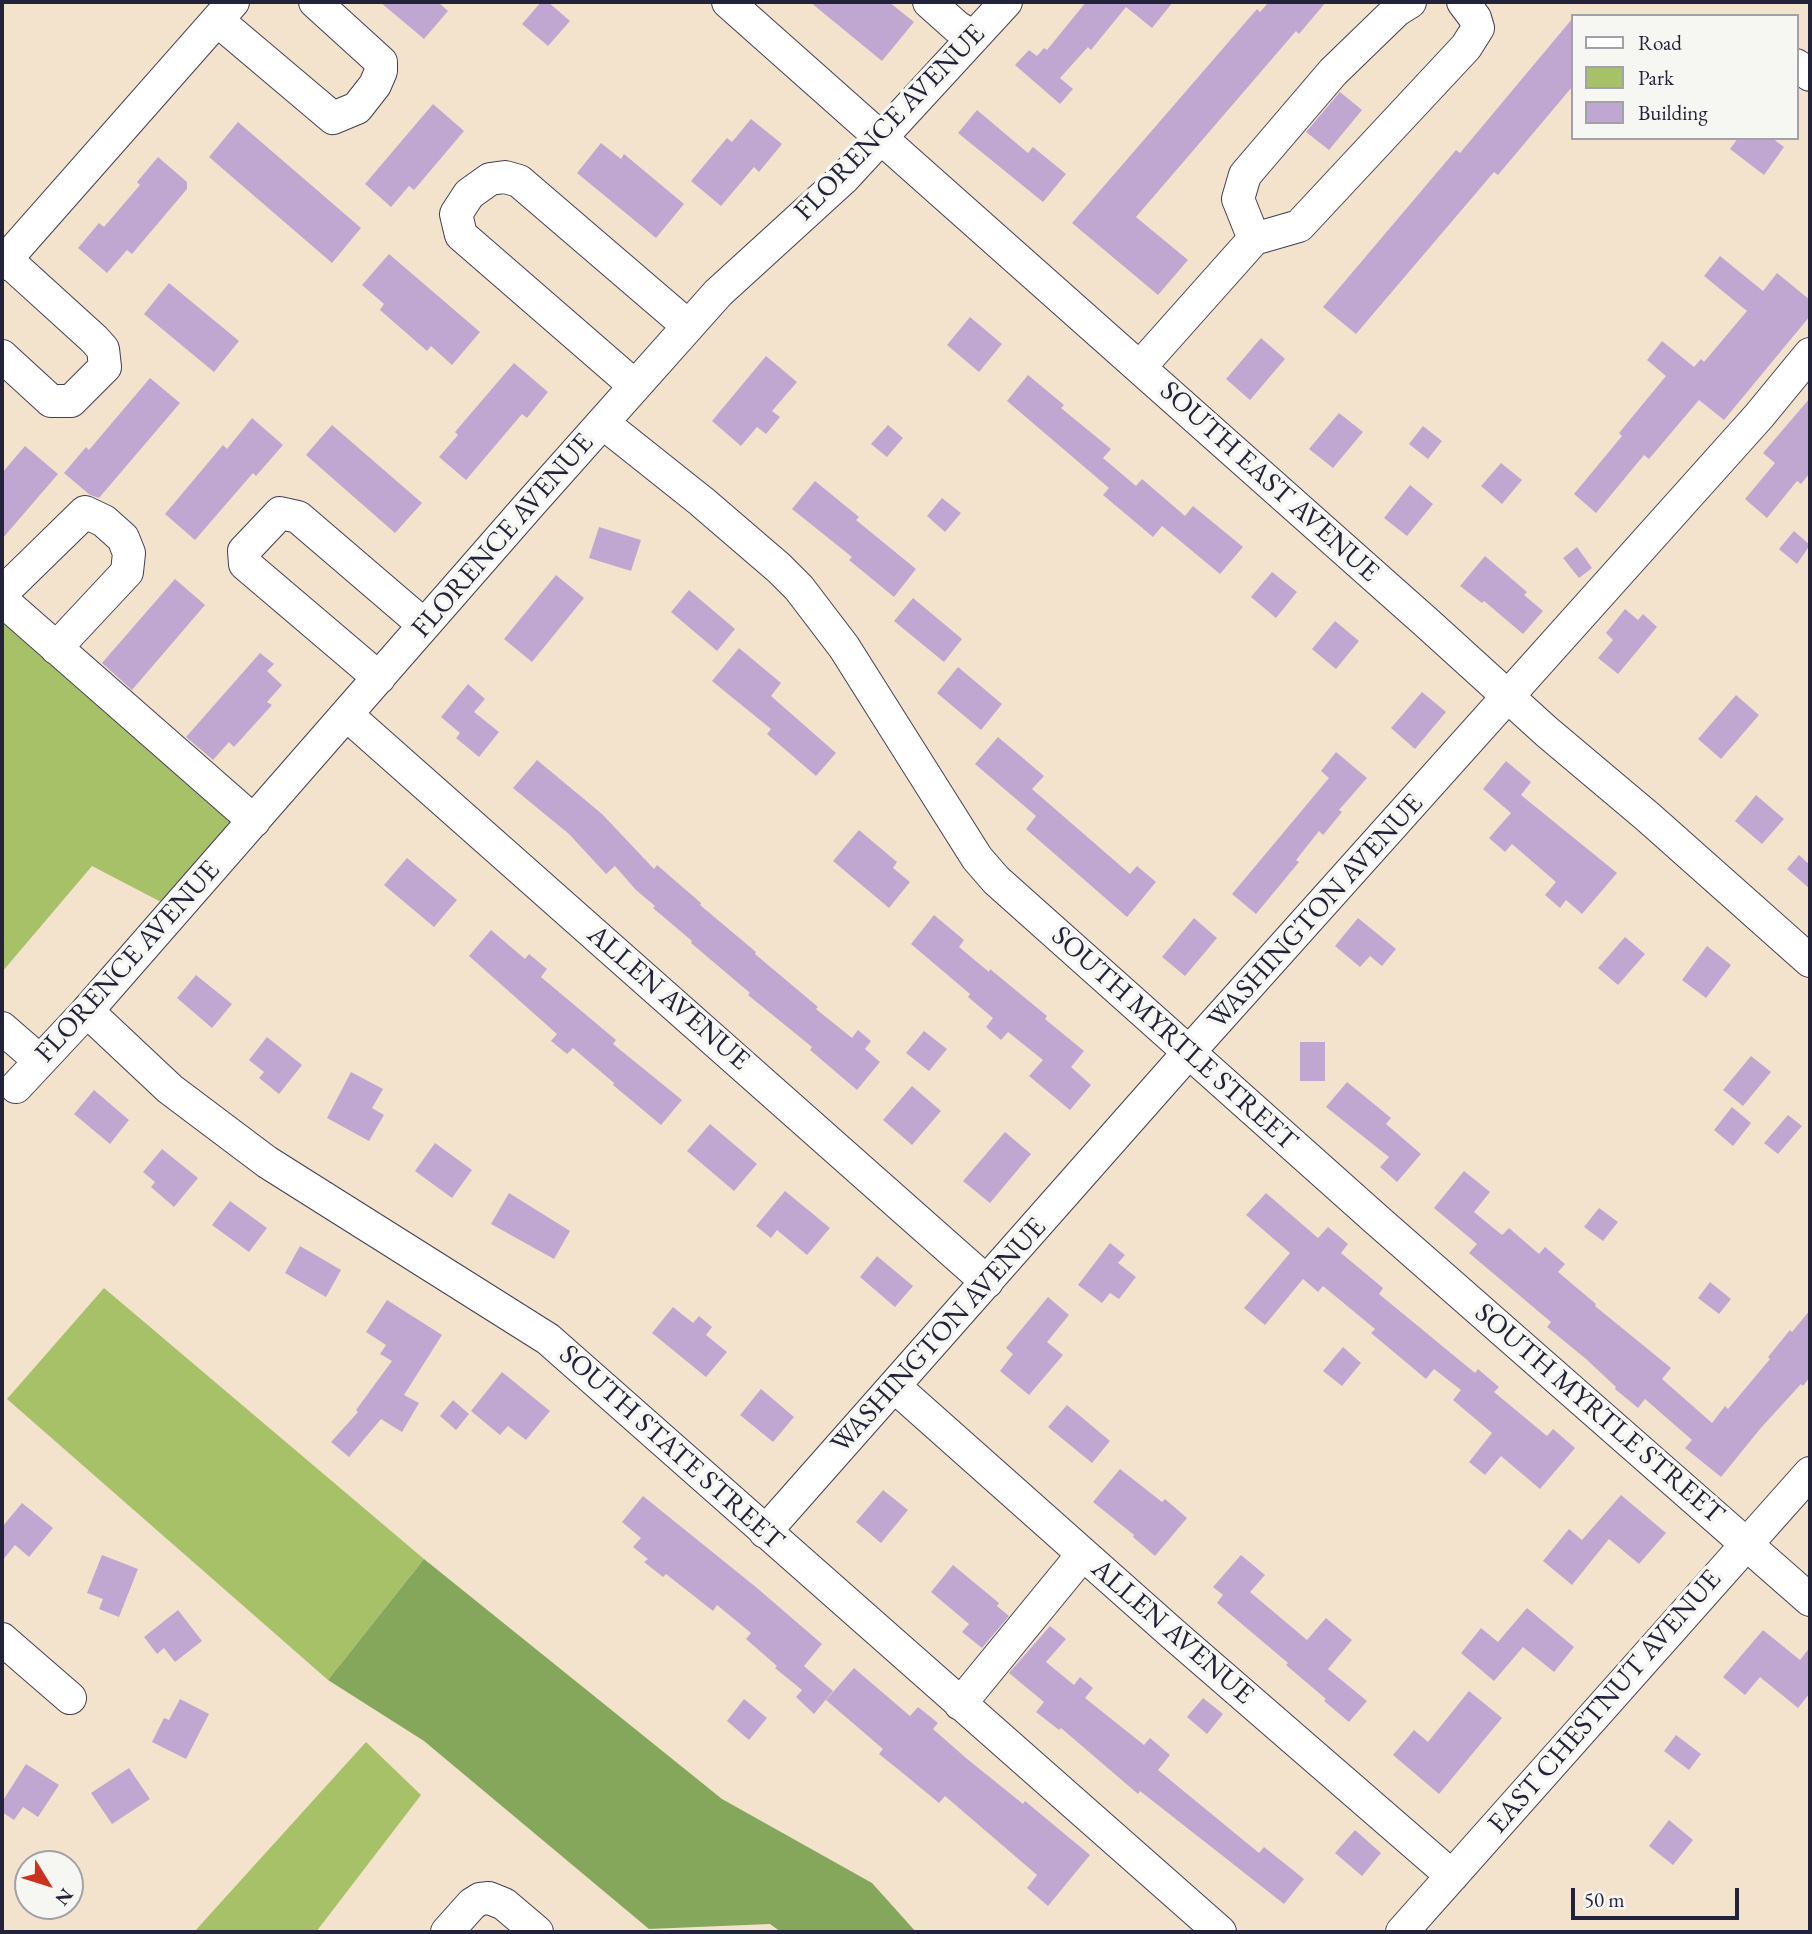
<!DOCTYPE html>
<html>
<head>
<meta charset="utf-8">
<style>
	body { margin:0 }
	#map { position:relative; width:1812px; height:1934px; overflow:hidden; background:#f4e3cc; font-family:"EB Garamond",serif }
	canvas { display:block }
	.frame { position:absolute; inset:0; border:4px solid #22223b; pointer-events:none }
	.legend { position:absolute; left:1571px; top:14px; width:228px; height:126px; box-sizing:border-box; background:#f6f6f2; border:2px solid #a1a1a9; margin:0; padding:9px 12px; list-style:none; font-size:21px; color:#22223b }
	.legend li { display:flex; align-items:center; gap:14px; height:35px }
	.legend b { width:35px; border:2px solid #a1a1a9 }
	.north { position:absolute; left:14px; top:1850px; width:70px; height:70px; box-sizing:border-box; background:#f6f6f2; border:2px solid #a1a1a9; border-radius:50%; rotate:128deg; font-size:19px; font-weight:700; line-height:28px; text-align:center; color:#22223b }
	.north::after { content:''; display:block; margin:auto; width:24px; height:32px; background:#c8321e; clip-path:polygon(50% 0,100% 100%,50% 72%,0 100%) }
	.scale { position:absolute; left:1571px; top:1888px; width:168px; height:32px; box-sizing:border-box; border:4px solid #22223b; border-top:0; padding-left:9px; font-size:21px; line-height:24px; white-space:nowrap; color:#22223b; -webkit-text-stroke:5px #f6f6f2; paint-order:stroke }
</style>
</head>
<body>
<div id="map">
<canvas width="1812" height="1934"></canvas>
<div class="frame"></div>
<ul class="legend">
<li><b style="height:9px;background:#fff"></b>Road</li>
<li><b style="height:19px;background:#a7c168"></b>Park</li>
<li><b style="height:19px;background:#c0a7d2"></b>Building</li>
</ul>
<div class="north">N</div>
<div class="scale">50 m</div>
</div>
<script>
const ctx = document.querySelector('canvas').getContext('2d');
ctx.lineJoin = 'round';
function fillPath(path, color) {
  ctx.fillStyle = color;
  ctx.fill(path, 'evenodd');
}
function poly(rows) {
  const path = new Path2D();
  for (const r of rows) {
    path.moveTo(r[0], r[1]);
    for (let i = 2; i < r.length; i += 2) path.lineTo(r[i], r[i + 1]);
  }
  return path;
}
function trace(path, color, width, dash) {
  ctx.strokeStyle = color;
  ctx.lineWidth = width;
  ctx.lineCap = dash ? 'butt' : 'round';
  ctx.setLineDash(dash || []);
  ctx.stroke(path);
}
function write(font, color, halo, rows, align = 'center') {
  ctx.font = font + ' "EB Garamond",serif';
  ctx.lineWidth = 7;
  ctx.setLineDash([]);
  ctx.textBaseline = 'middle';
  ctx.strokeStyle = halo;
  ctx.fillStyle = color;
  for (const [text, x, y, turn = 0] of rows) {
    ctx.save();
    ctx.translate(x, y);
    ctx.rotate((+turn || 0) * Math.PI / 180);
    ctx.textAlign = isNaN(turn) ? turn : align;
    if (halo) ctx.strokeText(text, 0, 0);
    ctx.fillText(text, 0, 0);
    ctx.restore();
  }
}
fillPath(poly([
	[2,614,234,822,163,903,92,866,2,972],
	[104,1288,424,1559,328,1680,7,1399],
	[366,1742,421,1795,316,1932,194,1932]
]), '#a7c168');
fillPath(poly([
	[424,1559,722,1799,872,1883,916,1932,781,1932,770,1924,649,1929,424,1741,328,1680]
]), '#85a75c');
fillPath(poly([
	[380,2,438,2,448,11,424,39],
	[541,2,548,2,570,21,548,46,522,24],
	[810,2,889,2,914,22,882,61],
	[1086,2,1173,2,1152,28,1126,7,1091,50,1088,47,1060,78,1073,89,1060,104,1015,65,1029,50,1037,56,1044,48,1047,50],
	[1269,2,1326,2,1299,34,1296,31,1136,217,1188,260,1158,295,1072,223,1257,9,1260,12],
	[1572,19,1572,87,1498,175,1494,172,1356,334,1323,307,1456,150,1460,153],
	[1340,92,1362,110,1329,150,1306,132],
	[433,104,464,131,414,190,409,186,391,207,365,184],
	[977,110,1028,153,1033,147,1066,174,1043,202,958,133],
	[751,119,782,144,759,172,754,167,721,206,691,181,727,138,732,142],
	[238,122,361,228,332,263,209,157],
	[1738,138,1772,138,1784,147,1764,175,1730,149],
	[601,143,621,159,624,154,684,204,656,238,577,173],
	[158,157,187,182,187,189,132,254,127,250,107,273,78,248,99,223,104,227,140,185,137,182],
	[389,254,480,332,452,365,431,346,427,351,380,310,384,304,362,285],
	[1720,256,1763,291,1777,273,1810,300,1810,316,1724,420,1699,400,1649,459,1644,455,1596,513,1574,494,1622,436,1619,433,1666,376,1647,360,1662,341,1694,367,1701,359,1704,362,1747,311,1704,276],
	[169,283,239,341,214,372,144,314],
	[970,317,1002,344,979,372,947,345],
	[1261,338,1285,359,1250,400,1226,379],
	[766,356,797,382,772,411,780,417,766,434,757,427,741,446,712,421],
	[514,363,548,392,527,418,522,414,466,480,439,457,458,435,455,432],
	[1028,375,1064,405,1061,408,1111,449,1103,458,1136,486,1142,479,1185,516,1193,506,1243,547,1220,574,1162,526,1153,537,1103,495,1109,488,1007,401],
	[150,378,180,403,99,498,90,495,64,473,86,447,89,450],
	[1810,398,1810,473,1801,484,1797,481,1767,518,1745,499,1775,463,1763,453],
	[1339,413,1363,432,1333,468,1309,449],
	[252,418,283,445,256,476,253,473,195,540,165,514,223,445,227,449],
	[332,425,422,503,395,533,306,455],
	[888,425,903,438,887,457,871,444],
	[1423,426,1442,441,1428,459,1409,444],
	[25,446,58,474,2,539,2,473],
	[1501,463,1522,480,1502,504,1481,486],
	[815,481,859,517,856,520,916,569,894,597,849,560,852,557,792,509],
	[1410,485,1433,504,1407,536,1384,518],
	[942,498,961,513,945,532,927,516],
	[599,527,641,540,631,571,589,558],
	[1794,531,1810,545,1797,564,1779,549],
	[1577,547,1592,568,1579,578,1563,558],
	[1485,556,1527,592,1524,595,1543,611,1523,634,1484,601,1482,603,1460,586],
	[1272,572,1297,592,1276,618,1251,597],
	[556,575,584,598,532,662,504,639],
	[175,579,205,605,132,690,102,663],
	[689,590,735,629,717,651,671,612],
	[913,598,962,639,944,662,894,621],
	[1625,609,1638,620,1643,614,1657,627,1618,674,1598,658,1613,640,1606,633],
	[1335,621,1359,641,1336,669,1312,649],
	[739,648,781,683,771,696,836,753,816,776,767,734,771,729,712,681],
	[260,653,274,664,267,671,282,685,267,702,272,705,234,747,229,742,213,760,186,737],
	[958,667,1002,704,981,730,937,693],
	[468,684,485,699,474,712,499,732,479,757,456,738,460,733,441,717],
	[1422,692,1446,712,1415,749,1391,728],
	[1736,695,1759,715,1721,759,1698,739],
	[998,737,1044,776,1032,789,1130,874,1137,866,1156,882,1127,917,1026,829,1036,816,975,764],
	[1336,752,1367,778,1339,810,1342,812,1323,835,1319,831,1296,860,1299,862,1256,914,1232,894,1329,778,1321,771],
	[537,760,602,814,654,869,657,865,701,903,700,905,756,952,755,954,818,1007,816,1009,852,1038,858,1030,871,1041,865,1049,880,1062,857,1090,810,1050,812,1047,748,995,750,993,691,943,692,941,653,908,655,906,636,890,615,866,606,874,569,834,513,788],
	[1506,761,1531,782,1521,795,1617,873,1582,914,1566,900,1560,908,1545,895,1556,882,1512,844,1505,852,1489,838,1511,813,1483,789],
	[1756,795,1784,819,1762,844,1735,821],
	[859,830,897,862,893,868,910,882,889,908,833,861],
	[1799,855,1810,865,1810,889,1787,869],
	[407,858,457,900,434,927,384,885],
	[934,915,964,940,959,947,989,972,990,969,1047,1016,1045,1019,1084,1051,1071,1067,1091,1085,1070,1110,1029,1076,1043,1060,1008,1032,1001,1040,986,1027,993,1018,968,997,970,994,911,944],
	[1194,918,1217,938,1185,976,1162,957],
	[1358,918,1396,949,1382,966,1370,956,1360,967,1335,946],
	[491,930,525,959,529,954,547,969,541,977,616,1040,613,1044,682,1100,661,1125,613,1085,614,1083,573,1048,567,1054,551,1041,557,1034,469,956],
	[1625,937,1645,954,1618,985,1598,968],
	[1707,946,1731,965,1706,998,1682,980],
	[196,975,232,1004,212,1028,177,998],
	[924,1031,947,1049,929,1071,906,1053],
	[267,1037,302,1065,279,1094,259,1078,264,1072,249,1060],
	[1300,1042,1325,1042,1325,1081,1300,1081],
	[1751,1056,1771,1072,1743,1106,1723,1090],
	[351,1072,383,1089,372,1108,384,1115,369,1141,327,1118],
	[1347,1082,1391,1118,1386,1124,1421,1154,1397,1182,1380,1167,1389,1157,1326,1107],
	[912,1086,941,1111,912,1145,883,1120],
	[94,1090,129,1120,110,1144,74,1114],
	[1732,1107,1751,1123,1733,1146,1714,1130],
	[1788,1115,1802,1126,1778,1154,1764,1143],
	[710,1124,757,1164,734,1191,687,1151],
	[1005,1132,1031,1154,990,1203,963,1181],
	[435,1143,472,1170,452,1198,415,1171],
	[162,1149,198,1178,174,1207,151,1187,155,1182,143,1172],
	[1464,1171,1490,1192,1474,1212,1502,1235,1509,1228,1539,1254,1545,1247,1565,1264,1558,1272,1596,1304,1595,1306,1671,1368,1662,1379,1712,1423,1725,1406,1728,1409,1770,1359,1768,1357,1790,1330,1792,1332,1810,1310,1810,1377,1803,1386,1801,1384,1760,1429,1721,1477,1685,1448,1692,1440,1645,1399,1638,1408,1615,1389,1616,1387,1586,1359,1547,1327,1551,1322,1469,1253,1477,1244,1434,1208],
	[785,1191,830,1228,807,1255,777,1230,771,1238,756,1226],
	[509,1193,570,1231,554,1259,491,1224],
	[1266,1193,1318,1238,1328,1227,1348,1244,1341,1253,1383,1288,1379,1294,1475,1373,1478,1369,1499,1387,1494,1392,1547,1436,1553,1429,1575,1448,1540,1489,1501,1456,1485,1475,1469,1462,1492,1433,1453,1400,1461,1390,1434,1369,1426,1379,1371,1333,1375,1329,1323,1286,1318,1292,1303,1279,1265,1325,1244,1308,1290,1253,1246,1215],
	[230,1201,267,1228,249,1252,212,1225],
	[1599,1208,1618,1222,1603,1241,1584,1227],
	[1110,1243,1125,1255,1118,1263,1136,1277,1119,1299,1110,1293,1102,1303,1078,1285],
	[300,1246,341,1270,326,1297,285,1273],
	[877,1256,913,1286,895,1307,860,1277],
	[1710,1282,1731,1299,1719,1314,1698,1298],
	[1048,1297,1069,1315,1047,1342,1063,1355,1029,1395,1000,1371,1013,1354,1006,1348],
	[387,1300,442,1335,404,1395,419,1403,402,1432,381,1419,349,1457,331,1442,358,1412,356,1410,392,1361,380,1354,386,1345,366,1332],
	[673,1307,693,1323,699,1316,712,1327,706,1335,727,1352,706,1377,652,1333],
	[1343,1347,1361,1363,1342,1386,1323,1371],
	[502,1372,550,1411,526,1440,508,1426,500,1435,471,1411],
	[761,1389,794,1417,773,1442,740,1415],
	[453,1400,469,1414,456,1430,440,1416],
	[1067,1405,1110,1441,1092,1463,1048,1427],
	[1120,1469,1162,1502,1165,1499,1187,1518,1155,1556,1133,1537,1134,1535,1093,1502],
	[883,1490,908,1510,881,1543,856,1522],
	[1621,1495,1666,1533,1639,1564,1609,1539,1572,1585,1543,1561,1569,1529,1582,1540],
	[643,1496,757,1588,822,1644,804,1666,833,1691,814,1714,796,1697,802,1690,775,1668,777,1666,746,1639,751,1633,717,1605,713,1611,666,1574,663,1577,644,1562,648,1559,633,1547,641,1538,622,1522],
	[22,1503,53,1528,29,1557,15,1545,2,1561,2,1527],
	[102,1555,138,1569,119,1617,99,1609,103,1599,87,1593],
	[1241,1555,1265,1575,1250,1592,1307,1640,1326,1618,1352,1640,1328,1669,1367,1701,1349,1722,1324,1701,1326,1699,1286,1665,1288,1663,1217,1603,1223,1595,1213,1587],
	[953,1565,999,1603,997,1606,1009,1616,982,1648,962,1632,969,1624,931,1592],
	[1527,1608,1574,1647,1554,1672,1523,1647,1494,1681,1461,1653,1481,1628,1498,1642],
	[178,1610,202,1641,175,1662,164,1648,157,1654,144,1637],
	[1050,1626,1066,1639,1046,1662,1074,1685,1080,1677,1093,1688,1085,1698,1144,1745,1150,1738,1170,1755,1158,1770,1259,1853,1264,1847,1304,1879,1284,1904,1140,1791,1138,1794,1061,1728,1059,1730,1036,1712,1044,1702,1009,1673],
	[1763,1630,1800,1660,1810,1647,1810,1693,1798,1708,1760,1677,1745,1695,1723,1677],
	[854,1668,910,1716,918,1707,938,1723,933,1729,966,1758,1023,1804,1025,1801,1090,1855,1048,1906,1027,1888,1037,1875,945,1796,939,1803,899,1770,879,1754,883,1749,826,1700],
	[1469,1691,1502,1718,1439,1794,1393,1755,1414,1730,1428,1742],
	[1203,1698,1223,1714,1207,1734,1187,1717],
	[180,1699,209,1714,186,1759,152,1742,164,1718,169,1720],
	[744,1699,767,1718,749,1740,727,1721],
	[1676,1735,1701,1754,1689,1770,1664,1751],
	[26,1764,59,1785,38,1817,23,1807,14,1820,2,1812,2,1802],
	[129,1768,150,1799,112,1824,91,1793],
	[1669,1820,1693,1840,1673,1865,1649,1846],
	[1355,1830,1381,1853,1362,1876,1335,1853]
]), '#c0a7d2');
const minor = poly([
	[728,2,1427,623,1547,732,1648,817,1810,961],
	[929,2,957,27,974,37],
	[217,20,333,118,357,108,375,85,381,71,381,62,315,2],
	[1796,65,1810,75],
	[1254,239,1238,199,1245,175,1333,72,1397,10,1410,2],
	[2,264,233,2],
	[2,356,51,401,71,401,105,367,103,349,94,339,6,259],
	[1140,367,1254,239,1299,226,1466,47,1478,28,1475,18,1463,2],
	[635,386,461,235,456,214,469,194,490,179,505,177,519,181,688,326],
	[603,423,701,501,779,568,799,588,844,647,977,858,996,880,1377,1220,1810,1600],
	[2,593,85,512,104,521,123,538,129,553,127,572,56,648],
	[2,600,254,821],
	[379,678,245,564,244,551,280,513,298,517,424,625],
	[347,715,987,1282],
	[87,1011,170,1089,267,1162,548,1339,1220,1932],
	[2,1028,40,1061],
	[16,1087,87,1011,531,503,718,293,844,178,1006,2],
	[894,1386,1173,1634,1452,1876],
	[765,1532,1189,1052,1759,416,1810,354],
	[2,1639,70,1698],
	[960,1704,1083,1554],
	[447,1932,472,1904,480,1899,489,1898,504,1904,537,1932],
	[1402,1932,1810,1473]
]);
trace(minor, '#423f51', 34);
trace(minor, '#fff', 32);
write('28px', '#22223b', '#f6f6f2', [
	["FLORENCE AVENUE",890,123,-46],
	["SOUTH EAST AVENUE",1269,482,42],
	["FLORENCE AVENUE",503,536,-49],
	["WASHINGTON AVENUE",1316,912,-48],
	["FLORENCE AVENUE",128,962,-48],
	["ALLEN AVENUE",668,998,41],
	["SOUTH MYRTLE STREET",1174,1039,42],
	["WASHINGTON AVENUE",939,1336,-48],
	["SOUTH MYRTLE STREET",1599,1414,41],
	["SOUTH STATE STREET",671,1448,42],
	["ALLEN AVENUE",1172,1632,41],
	["EAST CHESTNUT AVENUE",1605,1702,-49]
]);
</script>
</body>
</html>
